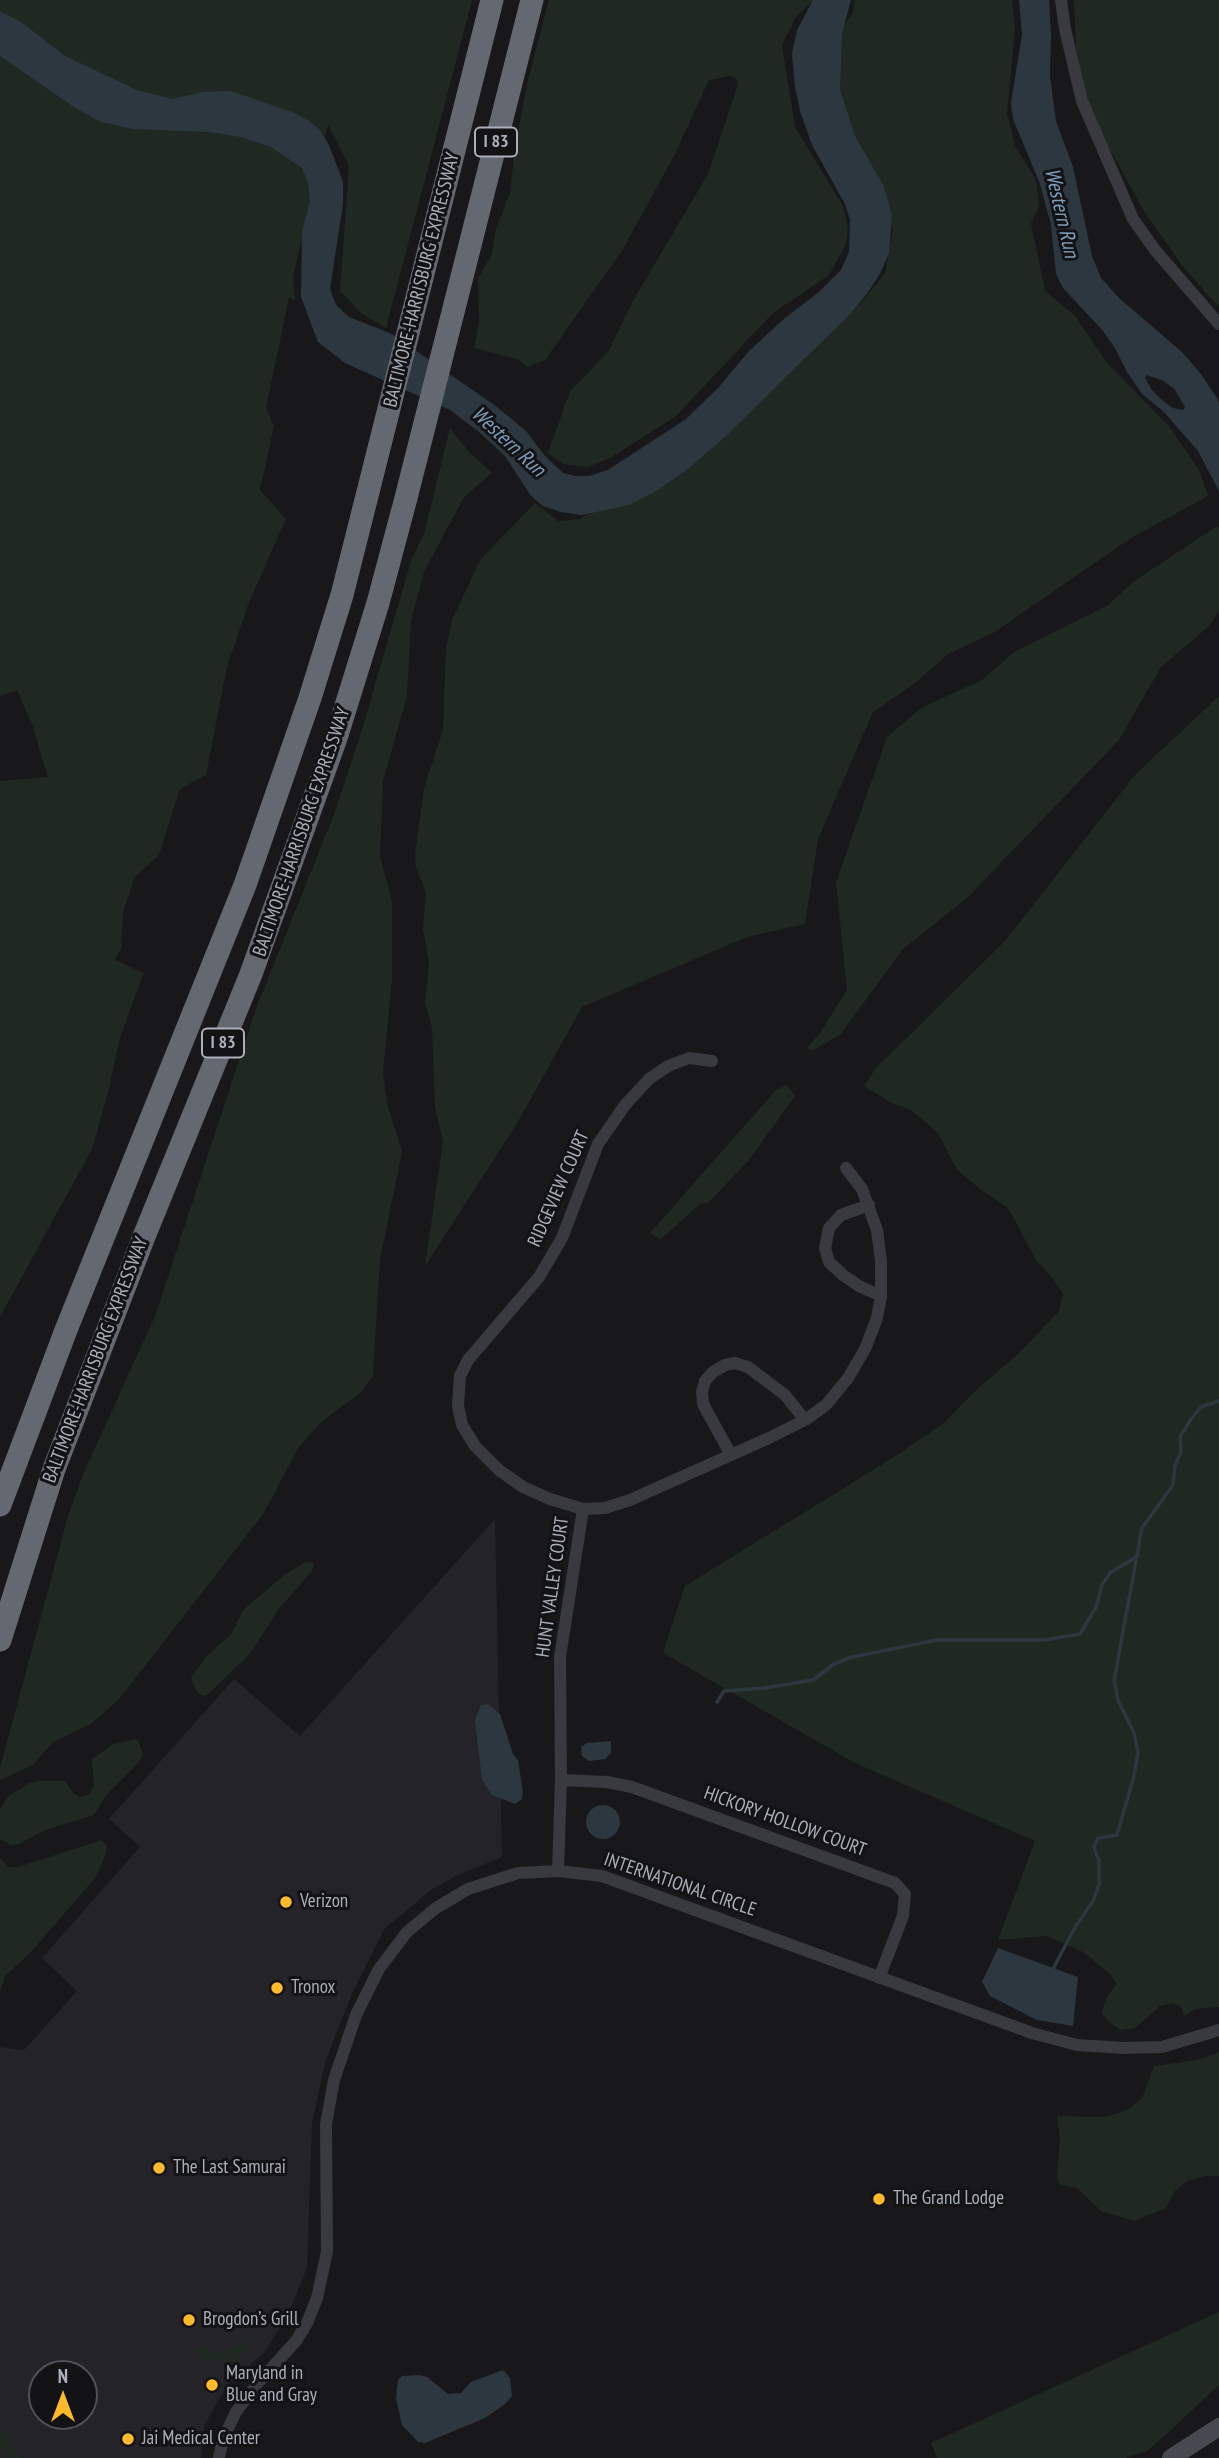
<!DOCTYPE html>
<html>
<head>
<meta charset="utf-8">
<style>
	body { margin:0 }
	#map { position:relative; width:1219px; height:2458px; overflow:hidden; background:#18181a; font-family:"PT Sans Narrow",sans-serif }
	canvas { display:block }
	.north { position:absolute; left:28px; top:2360px; width:70px; height:70px; box-sizing:border-box; background:#131316; border:2px solid #4f5158; border-radius:50%; rotate:0deg; font-size:19px; font-weight:700; line-height:28px; text-align:center; color:#a9afbb }
	.north::after { content:''; display:block; margin:auto; width:24px; height:32px; background:#ffba2b; clip-path:polygon(50% 0,100% 100%,50% 72%,0 100%) }
</style>
</head>
<body>
<div id="map">
<canvas width="1219" height="2458"></canvas>
<div class="north">N</div>
</div>
<script>
const ctx = document.querySelector('canvas').getContext('2d');
ctx.lineJoin = 'round';
function fillPath(path, color) {
  ctx.fillStyle = color;
  ctx.fill(path, 'evenodd');
}
function poly(rows) {
  const path = new Path2D();
  for (const r of rows) {
    if (r.length === 3) {
      path.moveTo(r[0] + r[2], r[1]);
      path.arc(r[0], r[1], r[2], 0, 2 * Math.PI);
      continue;
    }
    path.moveTo(r[0], r[1]);
    for (let i = 2; i < r.length; i += 2) path.lineTo(r[i], r[i + 1]);
  }
  return path;
}
function trace(path, color, width, dash) {
  ctx.strokeStyle = color;
  ctx.lineWidth = width;
  ctx.lineCap = dash ? 'butt' : 'round';
  ctx.setLineDash(dash || []);
  ctx.stroke(path);
}
function write(font, color, halo, rows, align = 'center') {
  ctx.font = font + ' "PT Sans Narrow",sans-serif';
  ctx.lineWidth = 6;
  ctx.setLineDash([]);
  ctx.textBaseline = 'middle';
  ctx.strokeStyle = halo;
  ctx.fillStyle = color;
  for (const [text, x, y, turn = 0] of rows) {
    ctx.save();
    ctx.translate(x, y);
    ctx.rotate((+turn || 0) * Math.PI / 180);
    ctx.textAlign = isNaN(turn) ? turn : align;
    if (halo) ctx.strokeText(text, 0, 0);
    ctx.fillText(text, 0, 0);
    ctx.restore();
  }
}
fillPath(poly([
	[495,1519,502,1857,458,1875,431,1890,384,1929,353,1991,326,2059,312,2123,307,2268,289,2312,265,2352,227,2385,204,2426,201,2458,0,2458,0,2047,24,2050,77,1991,42,1958,140,1847,109,1819,234,1679,300,1736],
	[42,2374,84,2374,84,2416,42,2416]
]), '#242428');
fillPath(poly([
	[0,0,472,0,386,328,362,314,340,291,349,166,328,125,293,277,295,301,289,297,266,408,274,426,260,490,286,519,249,602,227,667,206,775,180,789,159,855,135,877,123,912,121,949,115,960,144,973,120,1037,108,1093,92,1149,0,1317,0,781,48,777,32,724,17,690,0,696],
	[549,0,814,0,796,17,782,45,795,127,843,206,848,228,846,244,829,275,773,313,675,417,610,458,588,467,563,464,548,453,570,391,608,352,634,299,708,174,738,85,737,79,730,76,709,80,674,156,623,249,545,360,528,367,517,359,474,348,479,321,478,279,492,254,496,228,510,193,515,148,527,84],
	[855,0,1012,0,1015,28,1007,114,1015,146,1036,180,1039,207,1031,223,1045,291,1075,316,1108,364,1169,426,1199,470,1208,496,1131,538,993,633,948,654,914,684,873,712,818,839,805,924,747,937,582,1007,516,1125,425,1266,443,1142,435,1108,432,1028,425,1002,429,964,423,929,426,893,416,868,415,854,424,788,443,730,446,648,452,620,480,560,535,503,558,521,580,519,651,478,863,301,885,273,893,229,869,164,840,111,833,39,853,13],
	[1074,0,1219,0,1219,307,1183,267,1144,211,1112,153,1102,140,1085,93,1076,45],
	[450,428,469,452,492,473,464,497,424,572,411,621,407,696,383,781,380,856,392,901,392,979,383,1072,387,1103,402,1152,380,1259,373,1376,361,1392,321,1422,298,1448,264,1513,120,1698,91,1724,53,1742,33,1765,0,1780,0,1768,67,1520,82,1477,155,1316,257,1006,335,812,361,733,411,561,424,534],
	[1219,527,1219,611,1209,626,1161,667,1119,740,967,898,902,950,841,1034,812,1051,807,1048,820,1033,847,990,836,883,887,737,921,708,982,680,1014,652,1107,606,1133,582,1214,528],
	[1219,696,1219,2007,1196,2009,1184,2016,1180,2006,1173,2003,1160,2006,1135,2028,1120,2030,1107,2020,1102,2013,1105,2001,1116,1984,1112,1976,1085,1953,1047,1936,998,1940,1035,1841,855,1763,663,1653,685,1586,891,1459,944,1423,971,1395,1020,1352,1059,1311,1063,1294,1051,1276,1036,1260,1008,1208,980,1189,957,1170,938,1133,911,1110,890,1102,864,1086,876,1068,1005,941,1135,775],
	[787,1085,795,1096,749,1160,709,1202,700,1204,661,1239,650,1233,776,1090],
	[306,1562,314,1563,312,1571,278,1610,250,1654,206,1696,198,1694,191,1678,205,1658,232,1633,243,1610,284,1575],
	[138,1739,143,1755,138,1763,107,1794,94,1815,45,1830,19,1844,11,1845,0,1839,0,1809,8,1796,30,1783,39,1781,65,1781,74,1794,81,1797,89,1794,94,1786,92,1759,113,1744],
	[102,1840,107,1846,106,1854,95,1878,30,1953,5,1976,0,1992,0,1858,9,1867,18,1867],
	[1219,2052,1219,2176,1206,2176,1187,2181,1174,2192,1166,2208,1134,2221,1101,2211,1077,2188,1061,2185,1057,2179,1060,2138,1057,2116,1107,2117,1129,2109,1142,2098,1154,2066,1198,2060],
	[1219,2312,1219,2385,1149,2450,1126,2458,937,2458,931,2443],
	[248,2340,244,2352,235,2360,228,2363,203,2359,198,2356,195,2348,206,2345,213,2352,230,2350,235,2347,236,2342],
	[5,2429,21,2458,7,2458,0,2446,0,2432]
]), '#1f2921');
fillPath(poly([
	[813,0,851,0,842,33,840,90,855,136,883,185,889,204,892,217,889,253,881,272,867,294,849,315,726,436,689,468,658,490,629,505,582,515,561,512,543,506,531,496,505,456,478,431,450,410,345,363,318,342,301,297,302,231,310,202,308,183,302,168,271,147,241,137,210,132,133,129,101,122,74,107,0,56,0,11,21,22,65,56,137,90,172,99,203,92,231,91,292,112,309,121,320,130,329,145,343,182,343,204,330,289,336,305,349,317,392,334,497,407,526,431,544,455,563,473,575,476,589,476,608,470,686,419,718,388,749,351,785,318,819,292,841,270,849,252,850,220,845,204,812,145,800,111,795,87,792,53,797,30],
	[1019,0,1049,0,1051,36,1050,76,1056,121,1073,167,1092,256,1101,278,1119,298,1182,352,1201,374,1217,398,1219,403,1219,491,1198,451,1164,412,1142,394,1127,372,1115,348,1103,331,1063,288,1056,274,1051,225,1040,184,1013,119,1011,103,1022,34],
	[1146,375,1164,381,1175,390,1185,407,1183,410,1173,408,1162,400,1152,390,1145,378],
	[488,1704,500,1714,513,1754,518,1760,523,1792,522,1799,515,1804,492,1795,482,1780,475,1720,481,1705],
	[611,1741,611,1753,605,1759,589,1761,582,1756,581,1747,587,1743],
	[603,1822,17],
	[998,1948,1078,1977,1073,2026,1037,2020,990,1996,982,1982],
	[503,2370,510,2378,512,2396,505,2404,485,2418,425,2443,418,2442,402,2425,396,2398,398,2380,402,2376,419,2375,427,2377,448,2394,461,2393,471,2382]
]), '#2d3740');
trace(poly([
	[717,1702,724,1691,765,1688,813,1680,834,1664,852,1657,937,1640,1044,1640,1080,1634,1096,1607,1102,1585,1110,1573,1138,1556],
	[1053,1969,1074,1929,1093,1901,1099,1885,1099,1861,1094,1847,1098,1838,1117,1835,1134,1776,1138,1752,1134,1733,1118,1700,1114,1681,1142,1528,1173,1485,1175,1465,1181,1452,1180,1437,1191,1419,1201,1407,1219,1401]
]), '#2d3740', 3.5);
trace(poly([
	[1061,0,1065,29,1082,101,1133,219,1155,250,1219,324],
	[712,1061,689,1058,668,1066,649,1079,625,1105,598,1144,562,1238,539,1277,468,1360,460,1376,458,1406,462,1425,475,1446,499,1470,523,1487,550,1499,583,1509,605,1508,630,1500,769,1438,805,1420,826,1405,848,1378,865,1349,877,1318,881,1296,881,1261,877,1230,862,1189,846,1168],
	[869,1205,841,1215,829,1228,825,1248,829,1262,843,1275,859,1286,881,1296],
	[731,1455,703,1404,702,1392,705,1381,713,1372,725,1365,735,1363,748,1367,785,1395,805,1420],
	[561,1780,607,1782,632,1787,895,1883,905,1894,903,1916,879,1978],
	[558,1871,561,1780,560,1657,583,1509],
	[219,2458,223,2439,236,2412,257,2384,296,2341,307,2323,317,2298,327,2252,326,2124,334,2080,356,2015,379,1969,407,1932,436,1908,468,1889,518,1873,558,1871,602,1876,1032,2033,1077,2045,1124,2048,1162,2047,1219,2030]
]), '#393a40', 12);
trace(poly([
	[1171,2458,1219,2427]
]), '#464950', 18);
trace(poly([
	[0,1505,66,1330,245,885,310,698,342,595,492,0],
	[0,1640,54,1469,143,1239,251,974,336,738,378,603,406,498,532,0]
]), '#646871', 23);
for (const [x, y, r, color] of [
	[286,1902,7,"#ffba2b"],
	[277,1988,7,"#ffba2b"],
	[159,2168,7,"#ffba2b"],
	[879,2199,7,"#ffba2b"],
	[189,2320,7,"#ffba2b"],
	[212,2385,7,"#ffba2b"],
	[128,2439,7,"#ffba2b"]
]) {
  const dot = new Path2D();
  dot.arc(x, y, r, 0, 2 * Math.PI);
  ctx.fillStyle = color;
  ctx.fill(dot);
  trace(dot, '#131316', 2.5);
}
for (const [x, y, w] of [
	[496,142,42],
	[223,1043,42]
]) {
  const box = new Path2D();
  box.roundRect(x - w / 2, y - 14.5, w, 29, 5);
  ctx.fillStyle = '#131316';
  ctx.fill(box);
  trace(box, '#a9afbb', 2);
}
write('bold 18px', '#a9afbb', null, [
	["I 83",496,142],
	["I 83",223,1043]
]);
write('19px', '#a9afbb', '#131316', [
	["BALTIMORE-HARRISBURG EXPRESSWAY",422,280,-76],
	["BALTIMORE-HARRISBURG EXPRESSWAY",302,832,-71],
	["RIDGEVIEW COURT",559,1189,-66],
	["BALTIMORE-HARRISBURG EXPRESSWAY",96,1360,-69],
	["HUNT VALLEY COURT",553,1587,-82],
	["HICKORY HOLLOW COURT",785,1822,20],
	["INTERNATIONAL CIRCLE",680,1885,19]
]);
write('19px', '#a9afbb', '#131316', [
	["Verizon",300,1902],
	["Tronox",291,1988],
	["The Last Samurai",173,2168],
	["The Grand Lodge",893,2199],
	["Brogdon’s Grill",203,2320],
	["Maryland in",226,2374],
	["Blue and Gray",226,2396],
	["Jai Medical Center",142,2439]
], 'left');
write('italic 21px', '#7e9db9', '#131316', [
	["Western Run",1061,213,77],
	["Western Run",508,442,43]
]);
</script>
</body>
</html>
